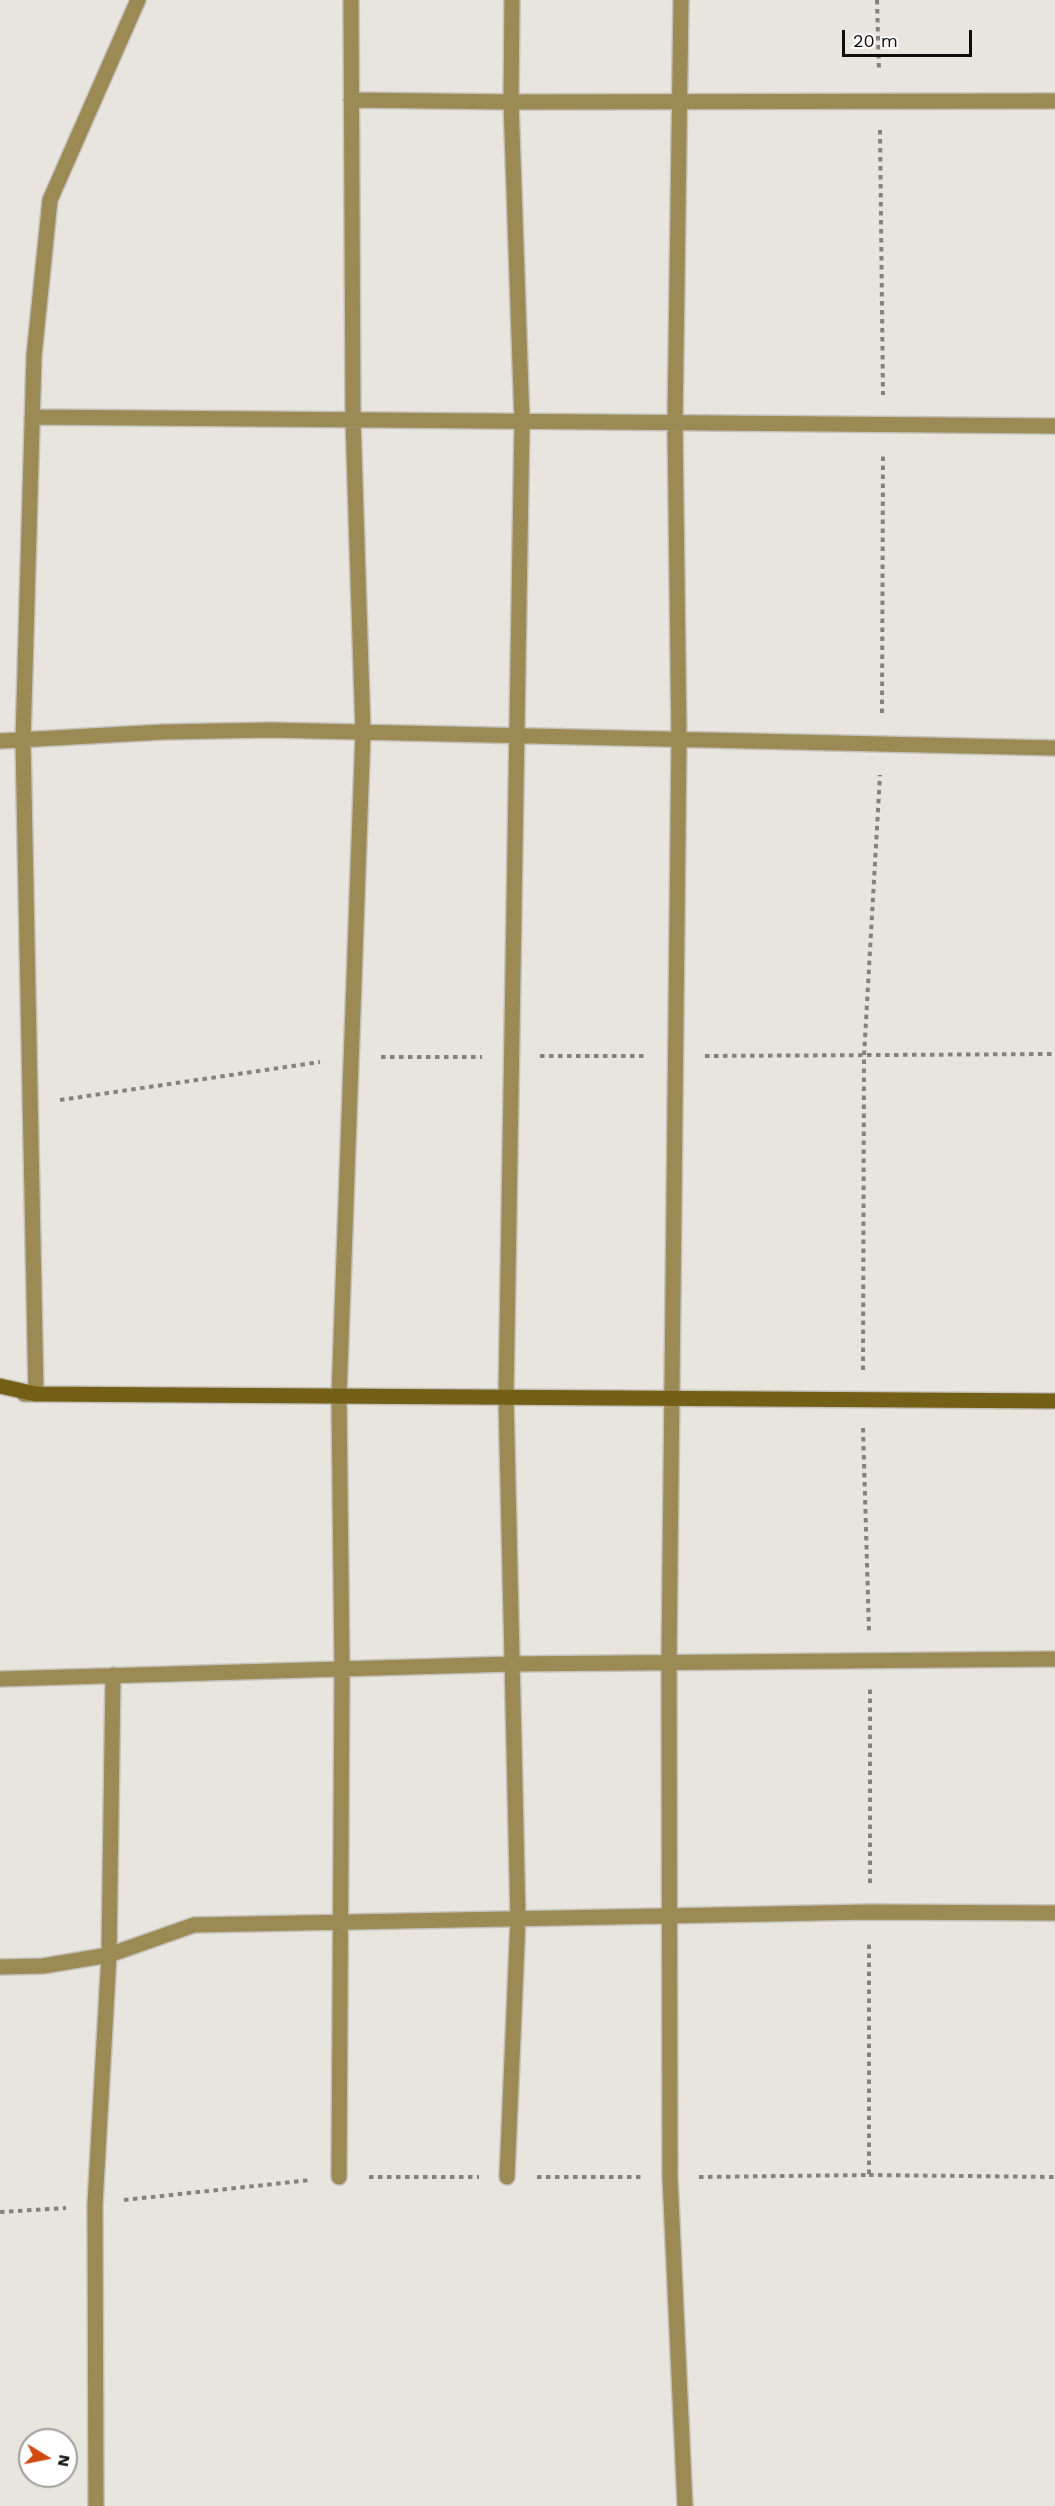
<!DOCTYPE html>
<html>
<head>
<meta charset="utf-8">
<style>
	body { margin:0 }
	#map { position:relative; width:1055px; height:2506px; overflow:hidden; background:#e8e4de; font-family:"Work Sans",sans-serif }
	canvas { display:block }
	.north { position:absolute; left:18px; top:2428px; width:60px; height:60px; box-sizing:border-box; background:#fff; border:2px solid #9f9e9d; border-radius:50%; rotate:100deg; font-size:16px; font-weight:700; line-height:24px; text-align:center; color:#0f0d0b }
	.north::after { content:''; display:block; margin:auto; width:21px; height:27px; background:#d04a10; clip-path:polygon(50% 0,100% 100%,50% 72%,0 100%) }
	.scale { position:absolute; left:842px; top:30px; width:130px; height:27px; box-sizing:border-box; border:3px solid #0f0d0b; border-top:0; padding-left:8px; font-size:18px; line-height:21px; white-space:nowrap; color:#0f0d0b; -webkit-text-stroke:4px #fff; paint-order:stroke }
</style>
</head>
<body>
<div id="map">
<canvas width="1055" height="2506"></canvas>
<div class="north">N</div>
<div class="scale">20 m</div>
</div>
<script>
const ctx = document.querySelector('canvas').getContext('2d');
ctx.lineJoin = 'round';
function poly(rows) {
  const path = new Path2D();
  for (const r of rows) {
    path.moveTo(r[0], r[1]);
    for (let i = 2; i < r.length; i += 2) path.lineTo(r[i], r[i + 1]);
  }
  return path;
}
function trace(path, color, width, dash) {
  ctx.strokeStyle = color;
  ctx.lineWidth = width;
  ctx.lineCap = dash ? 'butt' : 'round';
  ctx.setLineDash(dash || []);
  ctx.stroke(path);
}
const street = poly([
	[681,0,675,423,679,739,669,1662,670,2177,685,2506],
	[351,100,511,102,1055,101],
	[32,417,1055,426],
	[0,741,163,732,271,730,1055,748],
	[24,1394,36,1394,23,741,34,356,50,200,138,0],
	[0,1679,512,1664,1055,1659],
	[0,1967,43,1966,109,1955,194,1925,870,1912,1055,1913],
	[339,2177,342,1669,339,1396,363,732,353,420,351,0],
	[507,2177,518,1919,506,1397,522,421,511,102,512,0],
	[96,2506,95,2204,109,1955,113,1675]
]);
const secondary = poly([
	[0,1386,36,1394,1055,1401]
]);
trace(street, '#c5c2bc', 18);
trace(secondary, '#c5c2bc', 18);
trace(poly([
	[877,0,879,71],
	[880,130,883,395],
	[882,713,883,454],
	[540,1056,647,1056],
	[705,1056,1055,1054],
	[381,1057,482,1057],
	[60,1100,320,1062],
	[863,1370,864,1056,880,775],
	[863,1428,869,1631],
	[870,1883,870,1689],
	[869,2175,1055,2177],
	[369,2177,479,2177],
	[537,2177,641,2177],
	[699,2177,869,2175,869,1941],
	[124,2200,311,2180],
	[0,2212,66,2208]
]), '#85827e', 4, [4.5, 4.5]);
trace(street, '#9b8a54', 15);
trace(secondary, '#735f15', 15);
</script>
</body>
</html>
